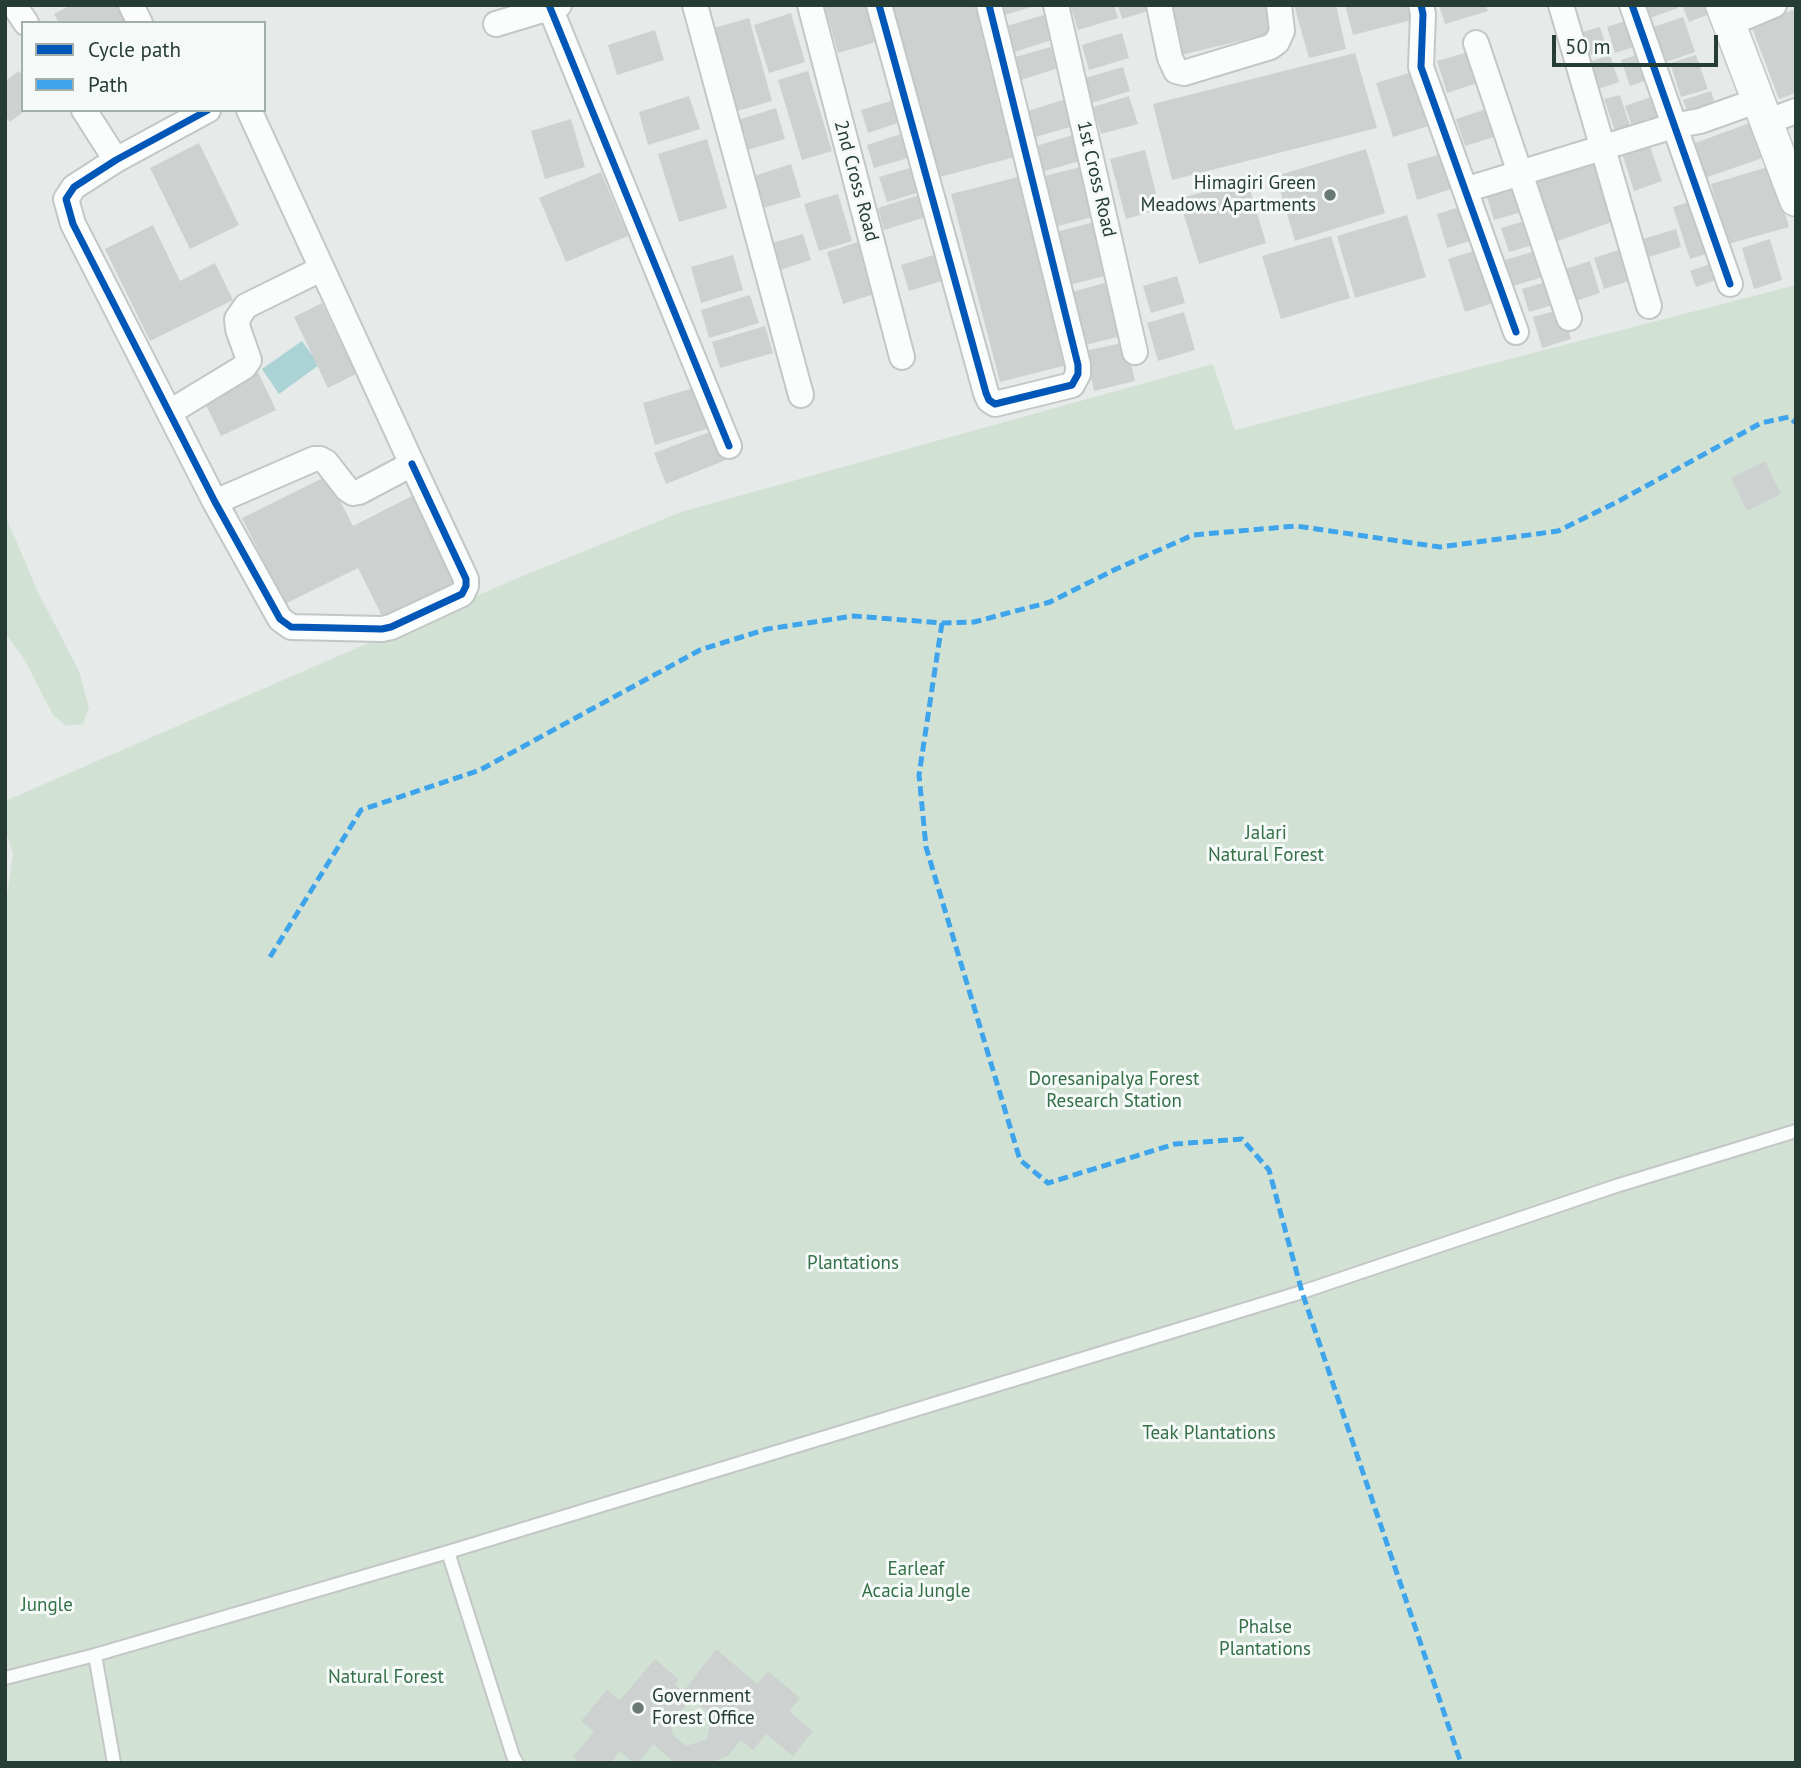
<!DOCTYPE html>
<html>
<head>
<meta charset="utf-8">
<style>
	body { margin:0 }
	#map { position:relative; width:1801px; height:1768px; overflow:hidden; background:#e6eae8; font-family:"PT Sans",sans-serif }
	canvas { display:block }
	.frame { position:absolute; inset:0; border:7px solid #253d35; pointer-events:none }
	.legend { position:absolute; left:21px; top:21px; width:245px; height:91px; box-sizing:border-box; background:#f5f9f7; border:2px solid #a2aea9; margin:0; padding:9px 12px; list-style:none; font-size:21px; color:#253d35 }
	.legend li { display:flex; align-items:center; gap:14px; height:35px }
	.legend b { width:35px; border:2px solid #a2aea9 }
	.scale { position:absolute; left:1552px; top:35px; width:166px; height:32px; box-sizing:border-box; border:4px solid #253d35; border-top:0; padding-left:9px; font-size:21px; line-height:24px; white-space:nowrap; color:#253d35; -webkit-text-stroke:5px #f5f9f7; paint-order:stroke }
</style>
</head>
<body>
<div id="map">
<canvas width="1801" height="1768"></canvas>
<div class="frame"></div>
<ul class="legend">
<li><b style="height:9px;background:#0057b8"></b>Cycle path</li>
<li><b style="height:9px;background:#3ea4eb"></b>Path</li>
</ul>
<div class="scale">50 m</div>
</div>
<script>
const ctx = document.querySelector('canvas').getContext('2d');
ctx.lineJoin = 'round';
function fillPath(path, color) {
  ctx.fillStyle = color;
  ctx.fill(path, 'evenodd');
}
function poly(rows) {
  const path = new Path2D();
  for (const r of rows) {
    path.moveTo(r[0], r[1]);
    for (let i = 2; i < r.length; i += 2) path.lineTo(r[i], r[i + 1]);
  }
  return path;
}
function trace(path, color, width, dash) {
  ctx.strokeStyle = color;
  ctx.lineWidth = width;
  ctx.lineCap = dash ? 'butt' : 'round';
  ctx.setLineDash(dash || []);
  ctx.stroke(path);
}
function write(font, color, halo, rows, align = 'center') {
  ctx.font = font + ' "PT Sans",sans-serif';
  ctx.lineWidth = 6;
  ctx.setLineDash([]);
  ctx.textBaseline = 'middle';
  ctx.strokeStyle = halo;
  ctx.fillStyle = color;
  for (const [text, x, y, turn = 0] of rows) {
    ctx.save();
    ctx.translate(x, y);
    ctx.rotate((+turn || 0) * Math.PI / 180);
    ctx.textAlign = isNaN(turn) ? turn : align;
    if (halo) ctx.strokeText(text, 0, 0);
    ctx.fillText(text, 0, 0);
    ctx.restore();
  }
}
fillPath(poly([
	[1796,285,1796,1763,5,1763,5,910,13,853,5,829,5,801,513,580,681,512,1213,364,1235,430],
	[5,515,38,592,79,671,89,708,83,724,66,726,53,715,23,657,5,633]
]), '#d1e2d5');
fillPath(poly([
	[302,341,319,365,279,394,262,369]
]), '#abd2d4');
fillPath(poly([
	[71,5,124,5,133,23,59,23,54,14],
	[824,5,873,5,883,40,838,53],
	[887,5,976,5,1015,157,932,179],
	[998,5,1035,5,1035,6,1001,16],
	[1076,5,1114,5,1118,18,1078,30,1071,7],
	[1118,5,1154,5,1155,9,1122,19],
	[1169,5,1267,5,1273,33,1181,55],
	[1294,5,1336,5,1346,49,1309,58],
	[1345,5,1416,5,1420,18,1353,35],
	[1439,5,1486,5,1488,11,1445,24],
	[1646,5,1677,5,1678,8,1650,18],
	[1682,5,1715,5,1717,11,1689,22],
	[1796,9,1796,93,1779,99,1751,25],
	[791,13,805,62,769,73,754,25],
	[1044,15,1052,40,1008,54,1000,28],
	[1683,17,1695,52,1666,62,1654,27],
	[749,18,772,101,730,113,707,30],
	[1631,19,1640,45,1615,53,1607,27],
	[1600,27,1607,49,1587,56,1579,33],
	[655,30,664,60,617,75,608,45],
	[1122,33,1129,58,1089,70,1082,45],
	[1051,47,1058,68,1015,82,1008,59],
	[1472,51,1481,82,1447,93,1437,61],
	[1355,53,1377,128,1172,180,1153,104],
	[1642,53,1650,79,1630,86,1621,60],
	[1610,55,1619,82,1598,89,1589,62],
	[1696,55,1708,89,1681,97,1670,63],
	[1123,67,1130,91,1092,103,1085,78],
	[1419,70,1435,124,1393,137,1376,83],
	[19,71,23,76,23,110,26,110,10,122,5,116,5,81],
	[808,71,832,151,802,160,778,80],
	[1711,91,1717,110,1690,119,1683,100],
	[1620,95,1631,129,1616,134,1604,99],
	[1657,95,1664,118,1633,129,1625,106],
	[689,96,700,129,648,145,639,112],
	[1129,96,1138,124,1101,134,1093,107],
	[1069,98,1077,125,1032,138,1025,112],
	[894,100,901,122,868,133,861,110],
	[1492,107,1501,135,1465,146,1456,119],
	[776,108,785,139,747,150,738,120],
	[571,119,585,167,545,179,531,131],
	[1758,120,1771,155,1699,180,1687,146],
	[904,133,911,157,874,168,867,145],
	[1079,133,1087,159,1041,172,1033,147],
	[707,139,727,208,679,222,658,154],
	[199,143,239,225,190,249,150,168],
	[1650,147,1662,181,1634,191,1623,156],
	[1366,149,1385,213,1295,241,1276,176],
	[1145,150,1160,209,1126,219,1110,159],
	[1447,152,1458,187,1417,200,1407,164],
	[1599,158,1620,219,1552,243,1530,183],
	[791,164,801,197,763,208,754,176],
	[1084,166,1097,216,1058,226,1045,176],
	[1771,166,1789,227,1728,244,1711,184],
	[913,167,920,192,887,202,879,177],
	[601,172,628,236,566,262,539,198],
	[1022,176,1071,364,1000,382,951,194],
	[1247,179,1266,243,1199,264,1179,199],
	[1521,183,1529,210,1494,220,1486,194],
	[838,194,852,241,819,251,804,204],
	[919,195,926,217,884,230,878,208],
	[1698,199,1716,251,1690,259,1673,207],
	[1466,205,1477,239,1447,248,1437,214],
	[1407,215,1426,277,1355,298,1337,236],
	[1532,219,1540,243,1509,252,1501,228],
	[1098,221,1112,274,1070,285,1056,232],
	[153,225,180,281,215,263,233,300,150,341,105,249],
	[1676,229,1681,247,1649,257,1643,239],
	[803,234,811,260,780,270,772,243],
	[1331,236,1350,298,1281,319,1262,256],
	[1770,239,1782,280,1754,289,1742,248],
	[858,242,874,294,843,304,827,252],
	[1483,248,1499,301,1465,312,1448,259],
	[1625,248,1635,279,1604,289,1594,258],
	[1542,249,1550,275,1513,286,1505,260],
	[733,255,743,290,701,303,691,267],
	[934,255,942,281,909,291,901,265],
	[1590,261,1600,293,1566,304,1556,272],
	[1719,261,1724,277,1696,287,1690,271],
	[1177,276,1185,303,1151,313,1143,286],
	[1552,280,1559,303,1529,312,1522,289],
	[1112,281,1126,335,1081,346,1068,293],
	[750,295,759,323,709,338,701,310],
	[322,303,356,374,328,388,294,317],
	[1562,309,1571,339,1542,348,1533,317],
	[1184,312,1195,350,1158,361,1147,323],
	[765,326,773,353,720,368,712,342],
	[1126,342,1135,381,1094,391,1085,351],
	[258,372,276,410,221,436,203,399],
	[703,385,716,426,655,445,643,403],
	[715,430,726,460,666,484,654,453],
	[1765,461,1781,494,1747,511,1731,478],
	[327,476,353,526,422,491,465,578,383,618,358,568,285,604,242,518],
	[716,1649,757,1684,768,1671,800,1698,789,1711,813,1731,793,1756,766,1734,753,1750,741,1740,727,1757,707,1763,675,1763,653,1744,638,1763,633,1763,620,1751,610,1763,580,1763,573,1757,594,1732,581,1721,607,1690,620,1700,655,1659,679,1680,675,1685,683,1692],
	[696,1702,712,1715,707,1739,686,1746,673,1735,670,1723,686,1705]
]), '#cdd2d0');
const service = poly([
	[448,1552,513,1756,517,1763],
	[95,1655,114,1763],
	[5,1678,95,1655,448,1552,1302,1292,1616,1186,1796,1131]
]);
const minor = poly([
	[14,5,26,23],
	[131,5,140,23],
	[549,5,729,446],
	[695,5,801,395],
	[810,5,902,357],
	[879,5,986,393,989,400,995,404,1072,385,1078,374,1078,365,989,5],
	[1056,5,1135,352],
	[1159,5,1170,58,1176,71,1184,73,1270,47,1277,42,1282,31,1279,5],
	[1421,5,1423,14,1421,67,1516,332],
	[1561,5,1649,306],
	[1632,5,1730,284],
	[496,24,559,5],
	[1729,24,1774,5],
	[1476,43,1569,318],
	[84,110,116,160],
	[208,110,116,160,74,187,66,199,73,224,215,502,280,619,291,627,382,629,391,627,462,594,466,586,466,579,412,464],
	[1766,122,1796,111],
	[1465,190,1673,126,1700,121,1759,100],
	[170,412,244,367,249,360,238,329,237,319,246,306,321,269],
	[215,502,314,459,320,459,326,462,347,489,353,493,359,492,412,464,249,110]
]);
const tertiary = poly([
	[1722,5,1796,200]
]);
trace(service, '#c3c7c5', 16);
trace(minor, '#c3c7c5', 28);
trace(tertiary, '#c3c7c5', 35);
trace(service, '#fbfcfc', 12);
trace(minor, '#fbfcfc', 24);
trace(tertiary, '#fbfcfc', 32);
trace(poly([
	[942,623,919,775,926,847,1020,1160,1048,1183,1175,1144,1242,1139,1269,1170,1302,1292,1461,1763],
	[270,957,361,810,480,770,700,650,767,629,854,616,942,623,974,622,1050,602,1116,569,1193,535,1296,526,1440,547,1558,531,1617,502,1761,423,1789,417,1796,423]
]), '#3ea4eb', 5, [10, 5]);
trace(poly([
	[549,5,729,446],
	[879,5,986,393,989,400,995,404,1072,385,1078,374,1078,365,989,5],
	[1421,5,1423,14,1421,67,1516,332],
	[1632,5,1730,284],
	[208,110,116,160,74,187,66,199,73,224,215,502,280,619,291,627,382,629,391,627,462,594,466,586,466,579,412,464]
]), '#0057b8', 7);
for (const [x, y, r, color] of [
	[1330,195,7,"#697a74"],
	[638,1708,7,"#697a74"]
]) {
  const dot = new Path2D();
  dot.arc(x, y, r, 0, 2 * Math.PI);
  ctx.fillStyle = color;
  ctx.fill(dot);
  trace(dot, '#f5f9f7', 2.5);
}
write('19px', '#253d35', '#f5f9f7', [
	["1st Cross Road",1096,179,77],
	["2nd Cross Road",856,181,75]
]);
write('19px', '#253d35', '#f5f9f7', [
	["Himagiri Green",1316,184],
	["Meadows Apartments",1316,206],
	["Government",652,1697,"left"],
	["Forest Office",652,1719,"left"]
], 'right');
write('19px', '#337047', '#f5f9f7', [
	["Jalari",1266,834],
	["Natural Forest",1266,856],
	["Doresanipalya Forest",1114,1080],
	["Research Station",1114,1102],
	["Plantations",853,1264],
	["Teak Plantations",1209,1434],
	["Earleaf",916,1570],
	["Acacia Jungle",916,1592],
	["Jungle",47,1606],
	["Phalse",1265,1628],
	["Plantations",1265,1650],
	["Natural Forest",386,1678]
]);
</script>
</body>
</html>
